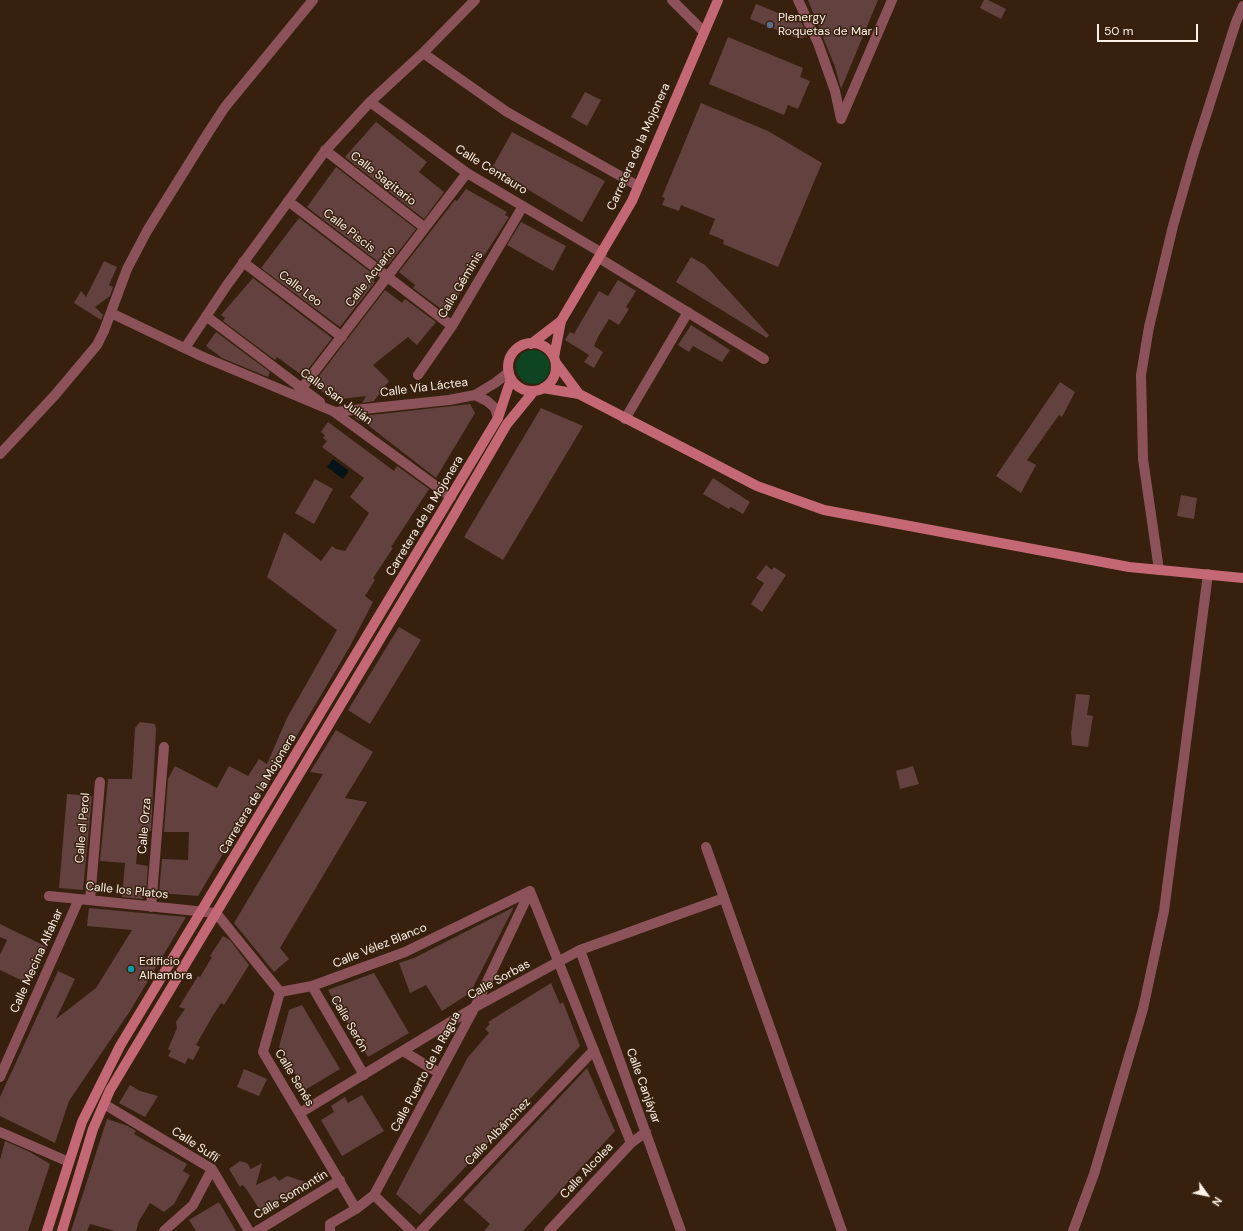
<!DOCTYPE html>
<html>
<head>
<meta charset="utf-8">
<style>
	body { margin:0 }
	#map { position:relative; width:1243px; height:1231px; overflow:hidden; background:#37210e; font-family:"DM Sans",sans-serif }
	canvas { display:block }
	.north { position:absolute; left:1187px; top:1175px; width:40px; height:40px; -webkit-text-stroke:3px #37210e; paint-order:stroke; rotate:123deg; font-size:11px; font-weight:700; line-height:16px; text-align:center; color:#fef1e8 }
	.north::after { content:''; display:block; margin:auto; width:14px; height:18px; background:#fef1e8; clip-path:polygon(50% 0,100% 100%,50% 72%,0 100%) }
	.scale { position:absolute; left:1097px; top:24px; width:101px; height:18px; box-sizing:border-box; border:2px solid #fef1e8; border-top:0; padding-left:5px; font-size:12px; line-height:14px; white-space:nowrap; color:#fef1e8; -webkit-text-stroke:3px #37210e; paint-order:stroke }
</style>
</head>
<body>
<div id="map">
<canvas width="1243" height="1231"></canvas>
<div class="north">N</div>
<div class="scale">50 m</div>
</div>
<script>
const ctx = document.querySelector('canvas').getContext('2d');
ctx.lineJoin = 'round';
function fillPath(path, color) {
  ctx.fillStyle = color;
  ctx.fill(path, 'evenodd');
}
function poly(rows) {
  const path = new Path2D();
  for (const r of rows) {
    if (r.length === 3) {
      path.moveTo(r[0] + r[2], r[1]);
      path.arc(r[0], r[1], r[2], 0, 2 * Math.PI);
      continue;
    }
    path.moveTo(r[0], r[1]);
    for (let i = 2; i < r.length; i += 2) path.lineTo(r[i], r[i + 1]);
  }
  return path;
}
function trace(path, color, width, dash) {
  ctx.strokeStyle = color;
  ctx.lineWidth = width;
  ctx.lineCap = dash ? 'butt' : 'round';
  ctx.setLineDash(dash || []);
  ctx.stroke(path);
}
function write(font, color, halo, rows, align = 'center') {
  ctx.font = font + ' "DM Sans",sans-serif';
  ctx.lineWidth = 3;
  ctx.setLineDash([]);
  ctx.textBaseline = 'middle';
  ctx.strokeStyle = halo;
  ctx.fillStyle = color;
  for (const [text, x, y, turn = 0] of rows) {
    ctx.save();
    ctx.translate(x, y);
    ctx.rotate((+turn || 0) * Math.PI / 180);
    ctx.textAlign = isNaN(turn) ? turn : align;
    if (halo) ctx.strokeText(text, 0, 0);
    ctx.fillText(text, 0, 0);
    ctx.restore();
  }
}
fillPath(poly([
	[533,367,17]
]), '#0d4422');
fillPath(poly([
	[333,459,349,471,343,479,327,467]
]), '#061319');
fillPath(poly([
	[808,0,878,0,841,89,835,67],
	[984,0,988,0,1006,9,1001,19,980,8],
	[756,4,801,22,808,36,799,39,750,19],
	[728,37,803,68,800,77,810,81,798,109,788,105,784,115,709,84],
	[585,92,601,100,587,126,571,117],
	[701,103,768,131,822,163,778,267,723,244,724,240,709,234,715,219,681,205,679,211,662,205,665,198,662,197],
	[376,122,427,162,419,172,444,192,424,219,345,157],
	[512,132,605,181,582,222,492,168],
	[336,167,416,229,388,265,387,264,385,267,307,207],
	[466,189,507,212,505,215,509,217,449,310,446,308,444,311,413,288,415,285,399,272,455,200,457,201],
	[299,218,377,277,373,281,375,282,340,327,261,268],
	[521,222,566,246,553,271,507,245],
	[691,257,705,265,769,335,767,338,676,282],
	[104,261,117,267,109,285,113,287,110,296,95,307,103,315,101,320,74,303,81,291,86,297],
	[253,278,332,338,303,376,277,357,275,360,223,321,225,318,221,315],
	[618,280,636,291,626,307,629,309,619,325,609,319,598,337,594,346,603,352,594,368,584,362,589,355,565,340,570,332,574,334,599,291,608,296],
	[385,290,402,303,405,299,436,322,417,345,408,337,373,365,389,381,374,401,362,403,366,396,333,400,313,384],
	[691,325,730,350,722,362,693,346,689,352,678,345],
	[216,332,270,372,268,377,222,358,206,346],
	[1060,382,1075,392,1062,417,1059,415,1027,460,1036,465,1021,493,996,476],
	[470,404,475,413,436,478,360,419,359,421,354,417],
	[541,408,583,426,503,560,464,537],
	[328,422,394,471,397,466,429,489,391,547,393,548,373,578,375,580,365,596,373,602,349,648,267,786,264,785,246,815,198,896,159,893,162,859,188,860,189,832,164,832,168,779,175,766,217,788,229,766,248,776,259,759,267,764,287,718,337,630,267,577,284,532,321,561,332,546,336,549,345,551,369,513,350,497,364,478,322,447,327,441,323,438,325,435,321,432],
	[713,478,750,502,743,514,731,507,729,509,703,494],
	[315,479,333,489,314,524,295,513],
	[1181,495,1197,498,1194,519,1177,516],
	[766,565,772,570,774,567,786,575,762,612,751,604,764,583,756,578],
	[399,627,421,640,370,724,348,710],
	[1076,694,1090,695,1087,715,1093,716,1088,747,1072,745,1071,733],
	[140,722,155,724,156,729,151,831,149,831,148,845,138,844,136,864,148,866,146,892,144,892,143,899,122,897,125,863,100,861,108,779,132,779,135,728],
	[336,730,373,752,345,798,367,802,280,948,289,959,274,972,234,923,323,774,310,772],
	[913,766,919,784,900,789,896,771],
	[67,794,92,796,83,890,59,888],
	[514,907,470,993,442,1011,426,985,410,993,399,963,414,958],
	[89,908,186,917,130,1011,69,1101,55,1143,0,1116,0,1097,58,971,75,979,56,1019,96,988,132,930,87,926],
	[0,924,47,947,29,984,0,970,0,955,7,940,0,937],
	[223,936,230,940,249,965,224,1005,221,1003,212,1017,196,1045,200,1047,193,1060,188,1058,185,1064,168,1056,171,1051,168,1049,177,1028,176,1022,185,1009,179,1007,198,976,200,977,212,957,210,956],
	[374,973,409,1033,368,1057,328,990],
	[551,983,560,1004,563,1002,580,1046,420,1215,396,1194,397,1192,468,1057,489,1033,485,1029,490,1024,488,1022],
	[302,1005,340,1069,305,1090,279,1047,289,1010],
	[587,1068,615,1131,523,1231,484,1231,490,1224,463,1200],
	[244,1069,267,1079,259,1096,237,1087],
	[130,1085,140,1091,158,1096,145,1117,119,1103],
	[362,1095,384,1131,342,1156,321,1120,334,1112,331,1106,345,1097,348,1103],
	[107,1119,128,1126,136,1131,134,1134,187,1164,183,1171,190,1175,174,1204,164,1212,150,1203,139,1221,136,1231,115,1231,90,1224,87,1231,71,1231],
	[5,1141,30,1152,50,1164,28,1231,0,1231,0,1160],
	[240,1161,247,1163,251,1169,262,1163,256,1185,275,1176,279,1181,287,1176,312,1184,289,1198,287,1194,261,1212,247,1190,243,1185,240,1187,229,1169],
	[219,1202,236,1231,196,1231,189,1220]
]), '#62413f');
trace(poly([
	[672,0,704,32],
	[798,0,818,43,835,91,841,119],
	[423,53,507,112,638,186],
	[370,102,467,173,602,253],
	[841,119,892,0],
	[325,150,425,228],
	[288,201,452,326],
	[599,258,764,359],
	[243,262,342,337],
	[111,313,201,356,335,412,449,400,475,395,495,383,509,372],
	[206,316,320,402],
	[185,348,227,285,325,151,370,102,423,53,475,0],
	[418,375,452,326,523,206],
	[298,393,467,173],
	[475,395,487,401,495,408,498,418],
	[333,411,451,497],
	[625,419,688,312],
	[0,454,55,395,97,345,104,331,127,269,147,231,208,133,225,107,313,0],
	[1159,570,1143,459,1141,375,1149,327,1173,226,1193,156,1236,22,1243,6],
	[706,847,842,1231],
	[530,891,631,1143],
	[49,896,216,913,280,992],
	[90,900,100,782],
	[151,907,164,747],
	[580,950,681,1231],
	[312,986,364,1075],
	[280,992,312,986,405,952,530,891],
	[280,992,263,1052,356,1209],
	[403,1051,439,1073],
	[0,1077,79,899],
	[104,1104,212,1169,249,1231],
	[300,1113,475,1007,580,950,724,898],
	[0,1132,69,1162],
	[374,1195,411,1231],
	[164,1231,193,1205,212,1169],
	[257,1231,340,1180],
	[330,1231,330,1224,356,1209,374,1195,475,1007,530,891],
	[421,1231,594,1050],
	[549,1231,631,1143,646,1132],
	[1073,1231,1094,1174,1143,1009,1164,911,1208,574]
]), '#8c525a', 10);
trace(poly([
	[532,367,24],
	[531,344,561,321],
	[554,357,561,321,632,201,718,0],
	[556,363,579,394],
	[543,388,579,394,757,486,824,510,1129,567,1243,578],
	[47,1231,82,1122,120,1046,498,418,511,379],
	[62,1231,93,1129,110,1090,443,534,507,424,534,391]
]), '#c56876', 10);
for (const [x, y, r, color] of [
	[770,25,4,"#5c6f8a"],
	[131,969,4,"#0f9aa8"]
]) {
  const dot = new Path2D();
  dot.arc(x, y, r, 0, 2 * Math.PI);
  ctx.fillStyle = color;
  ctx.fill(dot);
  trace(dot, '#37210e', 1.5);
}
write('12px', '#fef1e8', '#37210e', [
	["Plenergy",778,18],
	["Roquetas de Mar I",778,32],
	["Edificio",139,962],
	["Alhambra",139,976]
], 'left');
write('12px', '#fef1e8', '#37210e', [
	["Carretera de la Mojonera",639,147,-66],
	["Calle Centauro",491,170,32],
	["Calle Sagitario",383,179,38],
	["Calle Piscis",349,231,38],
	["Calle Acuario",371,277,-52],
	["Calle Géminis",461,285,-59],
	["Calle Leo",300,289,37],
	["Calle Vía Láctea",424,388,-7],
	["Calle San Julián",336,397,36],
	["Carretera de la Mojonera",425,516,-59],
	["Carretera de la Mojonera",258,794,-59],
	["Calle Orza",145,826,-85],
	["Calle el Perol",83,828,-85],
	["Calle los Platos",127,891,6],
	["Calle Vélez Blanco",380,946,-22],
	["Calle Mecina Alfahar",37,961,-66],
	["Calle Sorbas",499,980,-29],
	["Calle Serón",349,1024,60],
	["Calle Puerto de la Ragua",426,1072,-62],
	["Calle Senés",294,1078,59],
	["Calle Canjáyar",643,1086,70],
	["Calle Albánchez",498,1132,-46],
	["Calle Suflí",195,1145,33],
	["Calle Alcolea",587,1171,-47],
	["Calle Somontín",291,1195,-31]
]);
</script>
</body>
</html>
